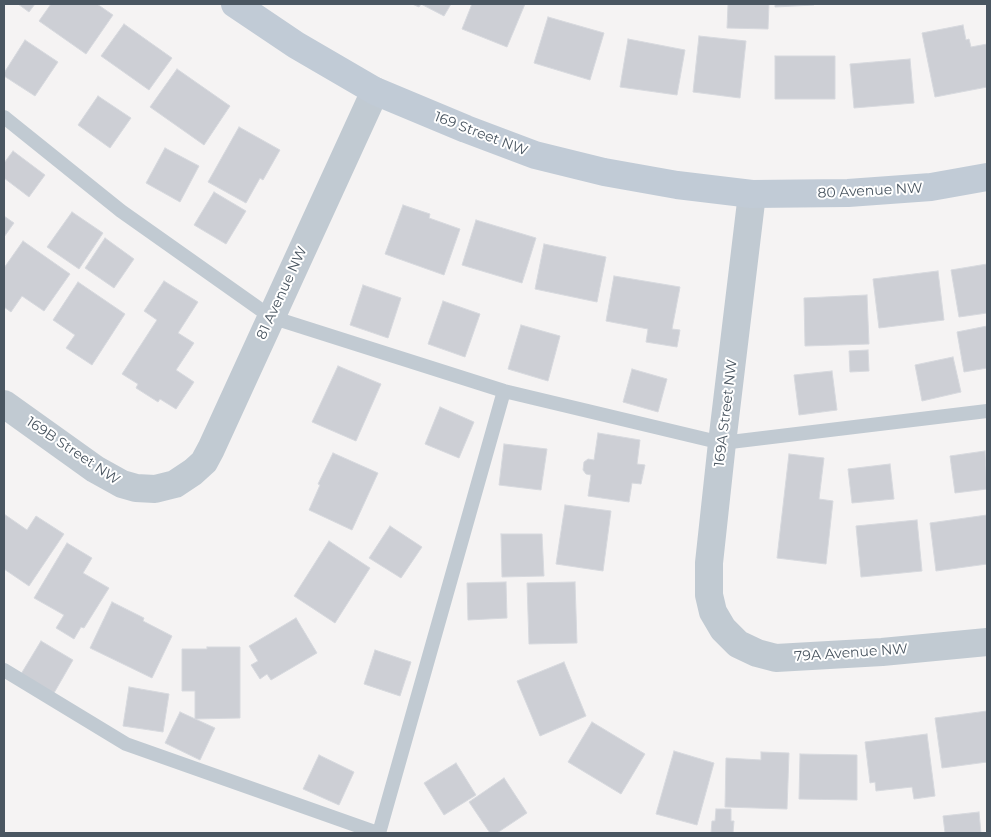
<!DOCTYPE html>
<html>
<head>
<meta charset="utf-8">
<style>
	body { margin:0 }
	#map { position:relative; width:991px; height:837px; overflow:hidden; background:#f5f3f3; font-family:Montserrat,sans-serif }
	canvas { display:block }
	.frame { position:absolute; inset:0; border:5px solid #4a5661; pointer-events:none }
</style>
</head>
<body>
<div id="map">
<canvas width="991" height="837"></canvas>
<div class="frame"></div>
</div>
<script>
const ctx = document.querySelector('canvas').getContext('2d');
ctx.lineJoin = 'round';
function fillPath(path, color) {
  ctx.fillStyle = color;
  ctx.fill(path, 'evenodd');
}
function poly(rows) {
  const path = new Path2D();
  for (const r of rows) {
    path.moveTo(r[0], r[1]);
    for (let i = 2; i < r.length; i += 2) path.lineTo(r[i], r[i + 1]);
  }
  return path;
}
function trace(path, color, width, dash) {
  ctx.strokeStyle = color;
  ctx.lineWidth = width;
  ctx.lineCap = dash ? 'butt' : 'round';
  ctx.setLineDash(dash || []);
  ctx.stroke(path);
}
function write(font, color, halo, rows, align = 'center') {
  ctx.font = font + ' Montserrat,sans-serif';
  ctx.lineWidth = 4;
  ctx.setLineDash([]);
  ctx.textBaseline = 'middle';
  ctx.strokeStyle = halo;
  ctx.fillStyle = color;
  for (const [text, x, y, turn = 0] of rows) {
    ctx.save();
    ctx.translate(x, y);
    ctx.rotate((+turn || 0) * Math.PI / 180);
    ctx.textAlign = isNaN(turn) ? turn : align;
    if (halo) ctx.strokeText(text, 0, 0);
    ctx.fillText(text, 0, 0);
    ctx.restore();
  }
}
const building = poly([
	[18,4,35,4,29,12,18,4],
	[51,4,97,4,113,15,86,54,39,21,51,4],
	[412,4,451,4,444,16,421,4,419,7,412,4],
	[472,4,525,4,507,47,462,29,472,4],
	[728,4,769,4,768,29,727,28,728,4],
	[775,4,814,4,814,5,775,7,775,4],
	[548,17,604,33,590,80,534,63,548,17],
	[124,24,172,58,149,90,101,56,124,24],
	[963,25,966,40,969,39,971,47,987,44,987,87,935,97,922,33,963,25],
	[699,36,746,41,740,98,693,92,699,36],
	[628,39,685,50,677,95,620,87,628,39],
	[25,40,58,62,35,96,4,76,4,73,25,40],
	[775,56,835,56,835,99,775,99,775,56],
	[910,59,914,103,854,108,850,64,910,59],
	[177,69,230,106,204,145,150,107,177,69],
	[98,96,131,118,110,148,78,125,98,96],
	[239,127,280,150,263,180,260,178,246,203,208,182,239,127],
	[165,148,199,166,180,202,146,183,165,148],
	[13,151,45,175,29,197,4,178,4,163,13,151],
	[214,192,246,211,226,244,194,225,214,192],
	[403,205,430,214,429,218,460,229,444,275,385,254,403,205],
	[72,212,103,233,79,269,47,247,72,212],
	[4,216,14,223,4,237,4,216],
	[476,220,536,238,522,283,462,265,476,220],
	[105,238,134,259,114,288,85,268,105,238],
	[23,241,70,274,44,311,22,296,11,312,4,307,4,268,23,241],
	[544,244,606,257,597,302,535,289,544,244],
	[987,264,987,313,959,317,951,270,987,264],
	[938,271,944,320,879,328,873,279,938,271],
	[614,276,680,287,672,329,680,330,677,347,646,342,648,329,606,321,614,276],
	[164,281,198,302,178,333,194,343,176,370,194,382,176,409,160,399,158,402,136,388,138,384,122,374,157,320,144,311,164,281],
	[78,282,125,314,92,365,66,348,75,335,53,320,78,282],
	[363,285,401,298,388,338,350,325,363,285],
	[867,295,869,344,805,346,804,298,867,295],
	[443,301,480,314,465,357,428,344,443,301],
	[521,325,560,336,548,381,508,369,521,325],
	[987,326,987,368,964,372,957,332,987,326],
	[868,350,869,371,850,372,849,351,868,350],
	[953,357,961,392,922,401,915,365,953,357],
	[338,366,381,384,356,441,312,422,338,366],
	[632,369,667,379,658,412,623,402,632,369],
	[832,371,837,410,799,415,794,375,832,371],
	[440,407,474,422,459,458,425,444,440,407],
	[598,433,640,440,637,464,645,465,641,484,632,483,629,502,588,496,591,475,586,474,583,470,584,462,588,459,594,460,598,433],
	[504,444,547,449,541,490,499,485,504,444],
	[985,451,987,489,955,493,950,456,985,451],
	[333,453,378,473,352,530,309,510,320,485,318,484,333,453],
	[789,454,824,458,819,499,833,501,826,564,777,558,789,454],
	[890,464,894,499,852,503,848,469,890,464],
	[565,505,611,511,603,571,556,564,565,505],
	[4,514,27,530,36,516,64,534,29,586,4,569,4,514],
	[987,515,987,564,936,571,930,523,987,515],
	[917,520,922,571,861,577,856,526,917,520],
	[390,526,422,547,401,578,369,558,390,526],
	[501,534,542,534,544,576,502,577,501,534],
	[329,541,370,568,335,623,294,596,329,541],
	[67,543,92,558,83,573,109,588,84,628,81,627,74,639,56,628,64,615,34,598,67,543],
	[506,582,507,618,468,620,467,583,506,582],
	[575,582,577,643,529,644,527,583,575,582],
	[112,602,144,618,143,621,172,636,152,678,90,648,112,602],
	[296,618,317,653,271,680,267,674,260,679,251,665,258,661,249,646,296,618],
	[41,641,73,660,54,693,21,674,41,641],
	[207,647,240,647,240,718,195,719,195,691,182,691,182,649,207,649,207,647],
	[375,650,411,662,400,696,364,684,375,650],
	[564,662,586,716,540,736,517,681,564,662],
	[129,687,169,694,163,732,123,726,129,687],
	[987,711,987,762,942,768,935,718,987,711],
	[180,712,215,728,200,760,165,743,180,712],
	[592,722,645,754,621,794,568,762,592,722],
	[927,734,935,796,914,799,912,787,876,791,875,782,870,783,865,742,927,734],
	[674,751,714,763,697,825,656,814,674,751],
	[761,752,789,753,787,809,725,807,726,758,761,760,761,752],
	[800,754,857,755,857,800,799,799,800,754],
	[319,755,354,772,339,805,303,789,319,755],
	[456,763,476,795,444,815,424,783,456,763],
	[504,778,527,813,497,833,490,833,469,802,504,778],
	[716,809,731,809,731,821,734,821,733,833,711,833,712,821,715,821,716,809],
	[979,812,981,833,945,833,943,816,979,812]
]);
fillPath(building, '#cdcfd5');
trace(building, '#d7d9de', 1);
trace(poly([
	[4,117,121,211,271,317,504,391,722,443,987,411],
	[4,670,126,744,378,833],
	[379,833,504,391]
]), '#c1cad2', 14);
trace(poly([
	[752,194,722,443,709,563,709,595,713,612,723,629,738,644,757,653,776,658,882,652,987,642],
	[4,404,95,469,122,484,136,488,155,489,175,484,193,472,204,462,211,449,375,91]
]), '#c1cad2', 28);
trace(poly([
	[235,4,296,45,375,91,466,129,535,155,604,172,677,185,752,194,848,193,931,187,987,177]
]), '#c1cbd6', 28);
write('14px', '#4a5661', '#fff', [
	["169 Street NW",481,134,21],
	["80 Avenue NW",870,191,-3],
	["81 Avenue NW",282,293,-65],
	["169A Street NW",726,413,-83],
	["169B Street NW",73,451,34],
	["79A Avenue NW",851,653,-4]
]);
</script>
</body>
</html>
